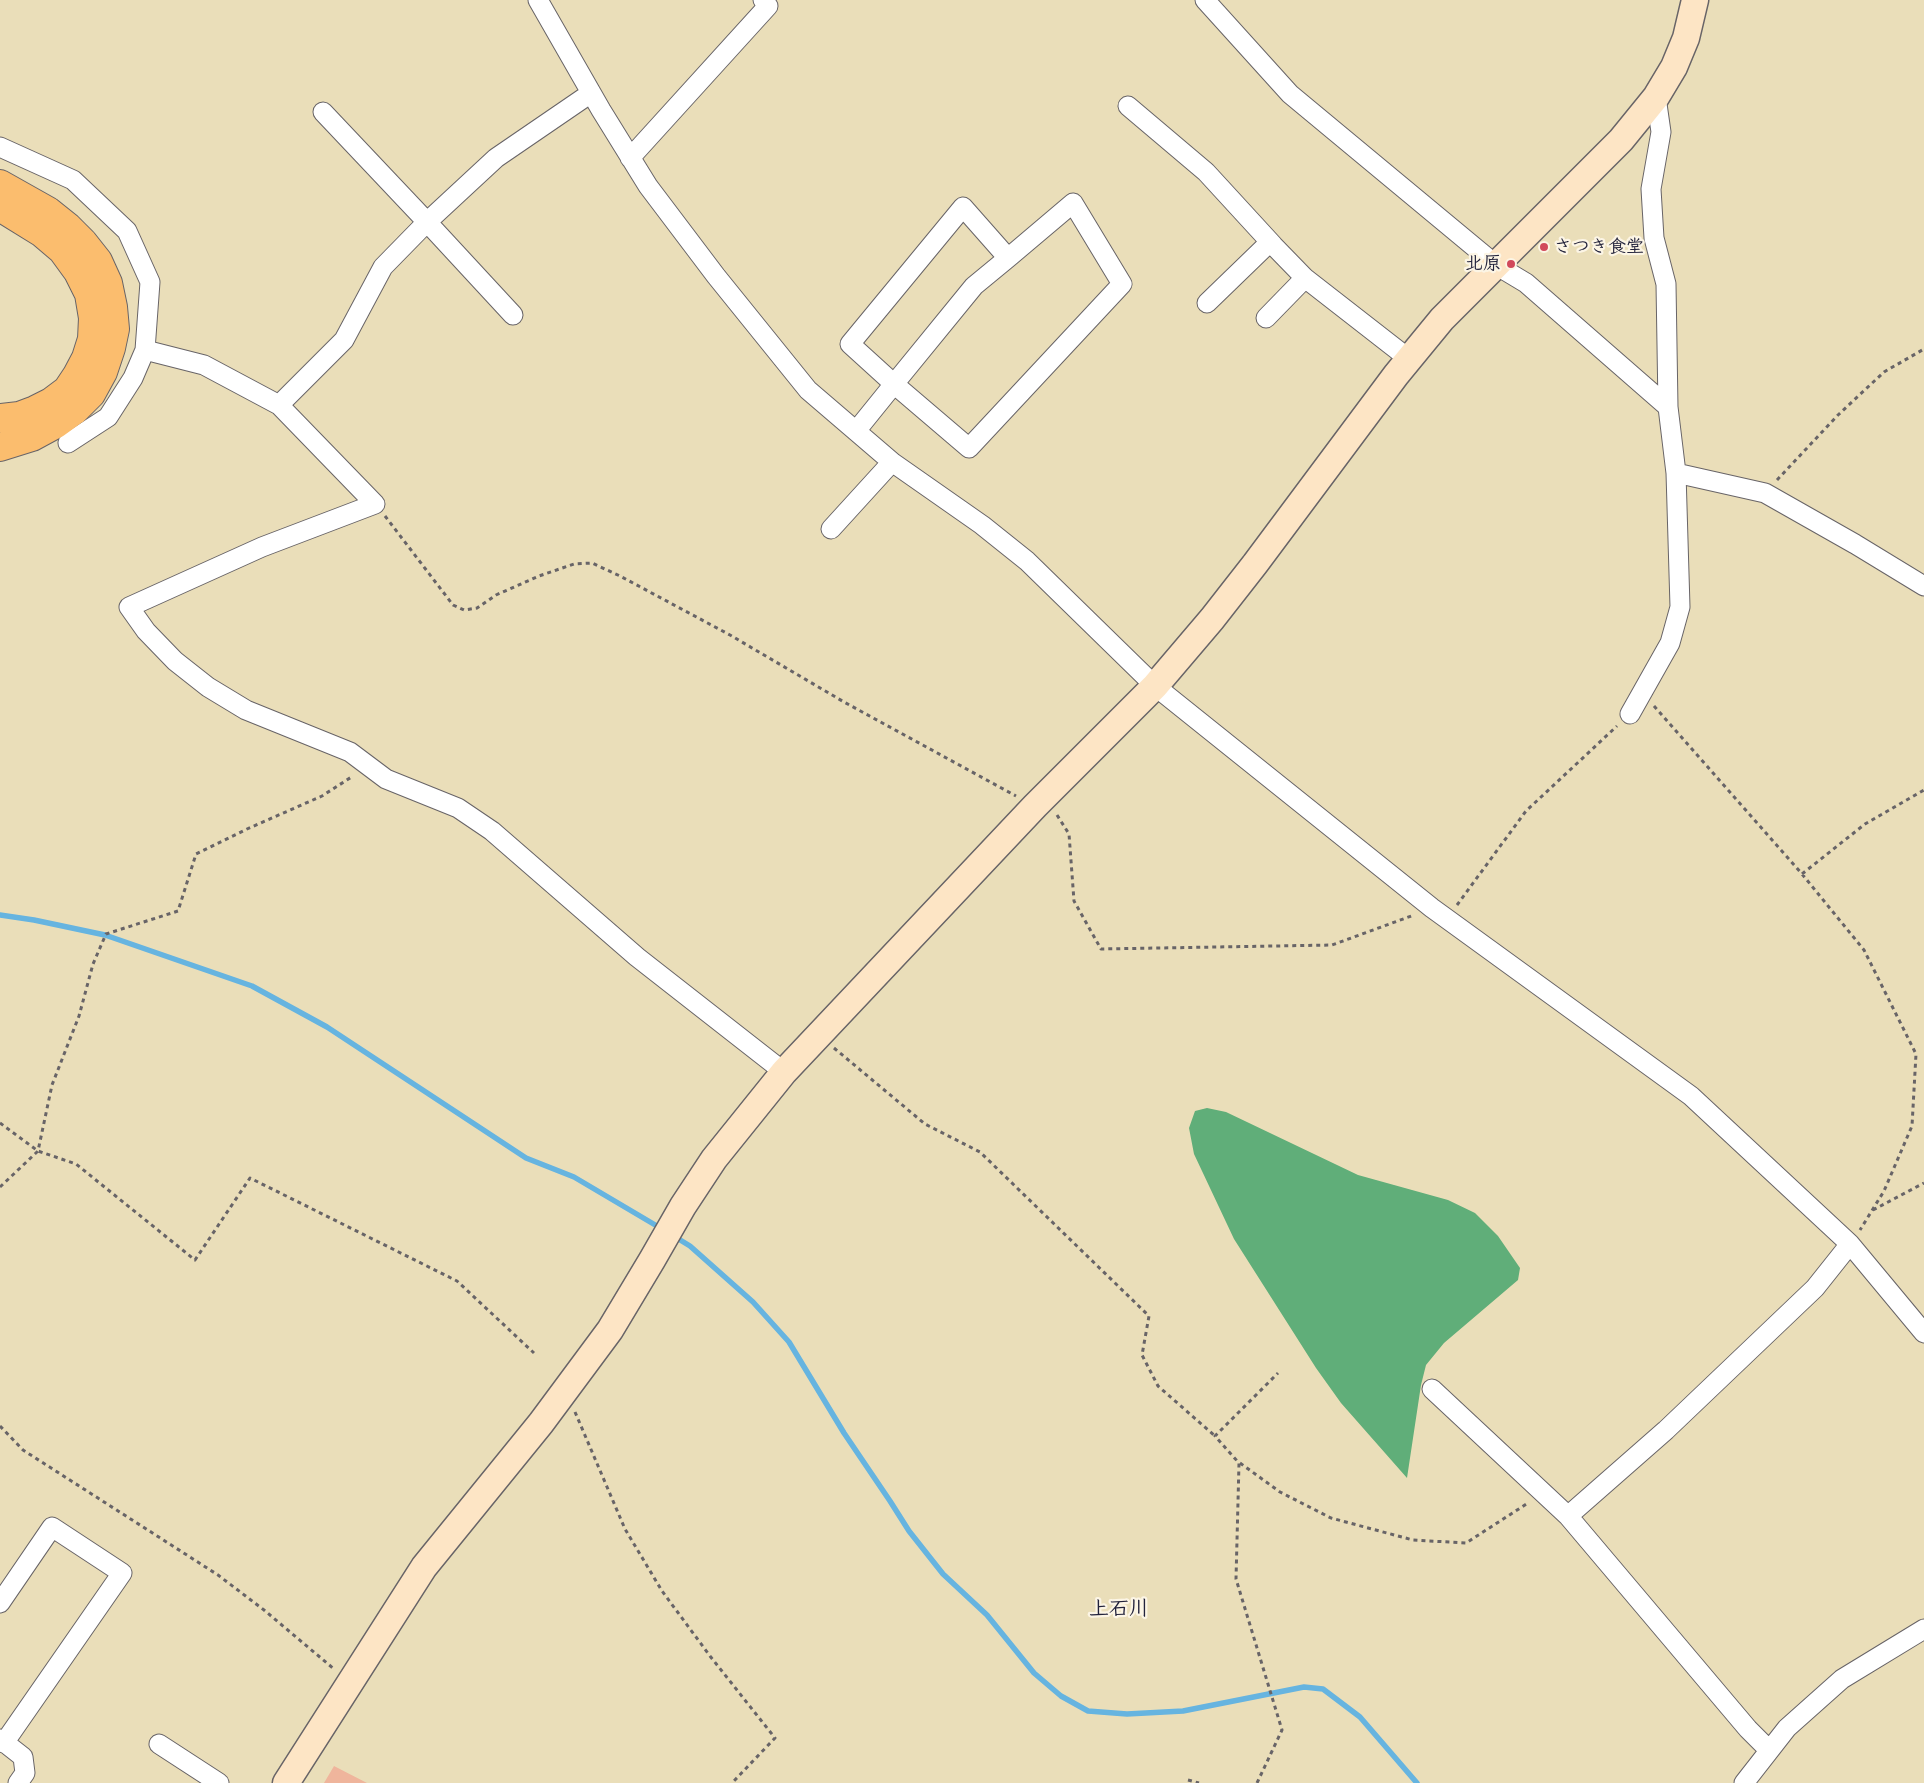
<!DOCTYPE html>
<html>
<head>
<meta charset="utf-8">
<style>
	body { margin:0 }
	canvas { display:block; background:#eadeb9 }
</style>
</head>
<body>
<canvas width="1924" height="1783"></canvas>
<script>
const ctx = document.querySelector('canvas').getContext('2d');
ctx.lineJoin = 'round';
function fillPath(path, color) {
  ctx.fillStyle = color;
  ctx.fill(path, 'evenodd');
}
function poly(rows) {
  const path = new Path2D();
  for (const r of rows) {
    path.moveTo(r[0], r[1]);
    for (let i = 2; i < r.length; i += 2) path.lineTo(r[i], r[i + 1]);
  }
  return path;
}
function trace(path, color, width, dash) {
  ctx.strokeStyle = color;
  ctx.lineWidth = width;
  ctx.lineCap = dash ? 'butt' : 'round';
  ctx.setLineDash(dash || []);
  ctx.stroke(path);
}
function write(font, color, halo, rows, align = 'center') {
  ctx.font = font + ' "Comic Neue","Klee One",sans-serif';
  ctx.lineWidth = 4.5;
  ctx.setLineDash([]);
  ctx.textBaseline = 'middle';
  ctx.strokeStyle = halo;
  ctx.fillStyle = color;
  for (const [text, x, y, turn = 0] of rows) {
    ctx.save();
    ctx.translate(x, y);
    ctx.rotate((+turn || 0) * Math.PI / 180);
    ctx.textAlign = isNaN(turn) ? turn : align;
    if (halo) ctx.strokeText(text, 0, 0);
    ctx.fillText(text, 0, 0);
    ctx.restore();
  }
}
fillPath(poly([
	[1207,1108,1226,1112,1358,1175,1448,1200,1475,1213,1498,1236,1520,1268,1518,1280,1444,1343,1426,1365,1421,1385,1407,1478,1341,1403,1316,1368,1234,1239,1194,1154,1189,1128,1195,1111]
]), '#60ae79');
trace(poly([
	[0,915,34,920,105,935,252,986,327,1027,526,1158,574,1177,662,1229],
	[672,1235,690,1246,753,1302,789,1342,844,1433,890,1501,909,1531,943,1574,987,1615,1034,1673,1061,1696,1088,1711,1127,1714,1183,1711,1304,1687,1323,1689,1360,1717,1417,1783]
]), '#66b4e0', 5.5);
fillPath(poly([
	[334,1766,367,1783,324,1783]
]), '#efb59c');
const street = poly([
	[538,0,601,110,648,186,716,276,808,390,892,462,982,525,1027,561,1155,686,1432,908,1691,1096,1850,1244,1924,1333],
	[1205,0,1290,94,1496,265,1526,283,1668,407],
	[1128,106,1206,172,1273,245],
	[0,147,73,180,127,231,150,282,145,350,204,365,279,405,344,340,383,267,427,222,323,112],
	[630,158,768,6,763,0],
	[1207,303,1270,242,1305,278,1409,359],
	[513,315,427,222,496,158,591,93],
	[1266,318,1305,278],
	[279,405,375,504,262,547,129,607,146,631,175,661,208,687,246,710,350,752,386,779,458,808,492,831,637,957,784,1072],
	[856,431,894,384,974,286,1008,258,1073,203,1122,284,969,448,894,384,850,344,963,207,1008,258],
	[68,443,108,417,133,378,145,350],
	[1676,473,1765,493,1855,544,1924,586],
	[831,529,892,462],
	[1630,714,1670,643,1680,607,1676,473,1668,407,1666,284,1654,238,1651,189,1661,132,1656,97],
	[1432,1389,1568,1516],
	[0,1603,52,1527,122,1573,4,1743],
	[0,1739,23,1757,25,1773,18,1783],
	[159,1744,219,1783],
	[1769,1750,1748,1729,1568,1516,1666,1430,1815,1288,1850,1244],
	[1744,1783,1787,1728,1842,1679,1924,1629]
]);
const secondary = poly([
	[286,1783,424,1567,541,1423,610,1330,652,1260,683,1206,714,1159,784,1072,1035,806,1155,686,1212,619,1255,564,1396,375,1442,319,1621,140,1656,97,1674,67,1686,38,1695,0]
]);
const highway = poly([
	[0,184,48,211,68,227,83,242,98,261,108,283,113,307,115,329,111,348,103,372,91,394,74,411,56,424,32,437,0,447],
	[0,207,42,233,62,250,78,272,89,294,93,318,92,339,86,358,77,375,67,390,51,402,35,410,19,416,0,418]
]);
trace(street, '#686467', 21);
trace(secondary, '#686467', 29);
trace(highway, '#686467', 30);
trace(poly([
	[1777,480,1838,415,1884,372,1924,349],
	[385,516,453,605,464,610,477,608,496,595,539,576,574,564,592,563,620,576,730,635,844,702,1016,796],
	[1654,706,1802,874,1864,950,1916,1054,1912,1126,1884,1191,1860,1230],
	[1057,815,1069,834,1074,901,1101,949,1332,945,1414,915],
	[1802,874,1865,824,1924,790],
	[1457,905,1526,811,1617,726],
	[834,1048,925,1124,980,1152,1149,1316,1142,1355,1158,1386,1215,1436],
	[0,1123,38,1151,76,1164,195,1260,250,1178,457,1281,534,1353],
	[0,1187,38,1151,52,1085,79,1016,93,964,106,934,178,911,196,854,247,829,322,796,353,776],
	[1873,1210,1924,1183],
	[575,1412,625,1529,662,1591,710,1656,775,1738,732,1783],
	[0,1426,23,1450,218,1575,264,1610,334,1669],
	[1240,1463,1280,1492,1331,1518,1413,1540,1466,1543,1528,1503],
	[1188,1780,1199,1783],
	[1257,1783,1282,1730,1236,1579,1239,1463,1215,1436,1278,1373]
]), '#686467', 3, [4, 4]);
trace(street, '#fff', 19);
trace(secondary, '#fde5c5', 26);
trace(highway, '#fbbd6e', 28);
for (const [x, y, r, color] of [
	[1544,247,5,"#d1495b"],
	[1511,264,5,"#d1495b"]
]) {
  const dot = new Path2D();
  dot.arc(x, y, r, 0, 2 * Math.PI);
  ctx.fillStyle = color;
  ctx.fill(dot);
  trace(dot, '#fcf5e5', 2);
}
write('bold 18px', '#22223b', '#fcf5e5', [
	["さつき食堂",1554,247],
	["北原",1501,264,"right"]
], 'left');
write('bold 20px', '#22223b', '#fcf5e5', [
	["上石川",1119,1609]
]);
</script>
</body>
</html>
